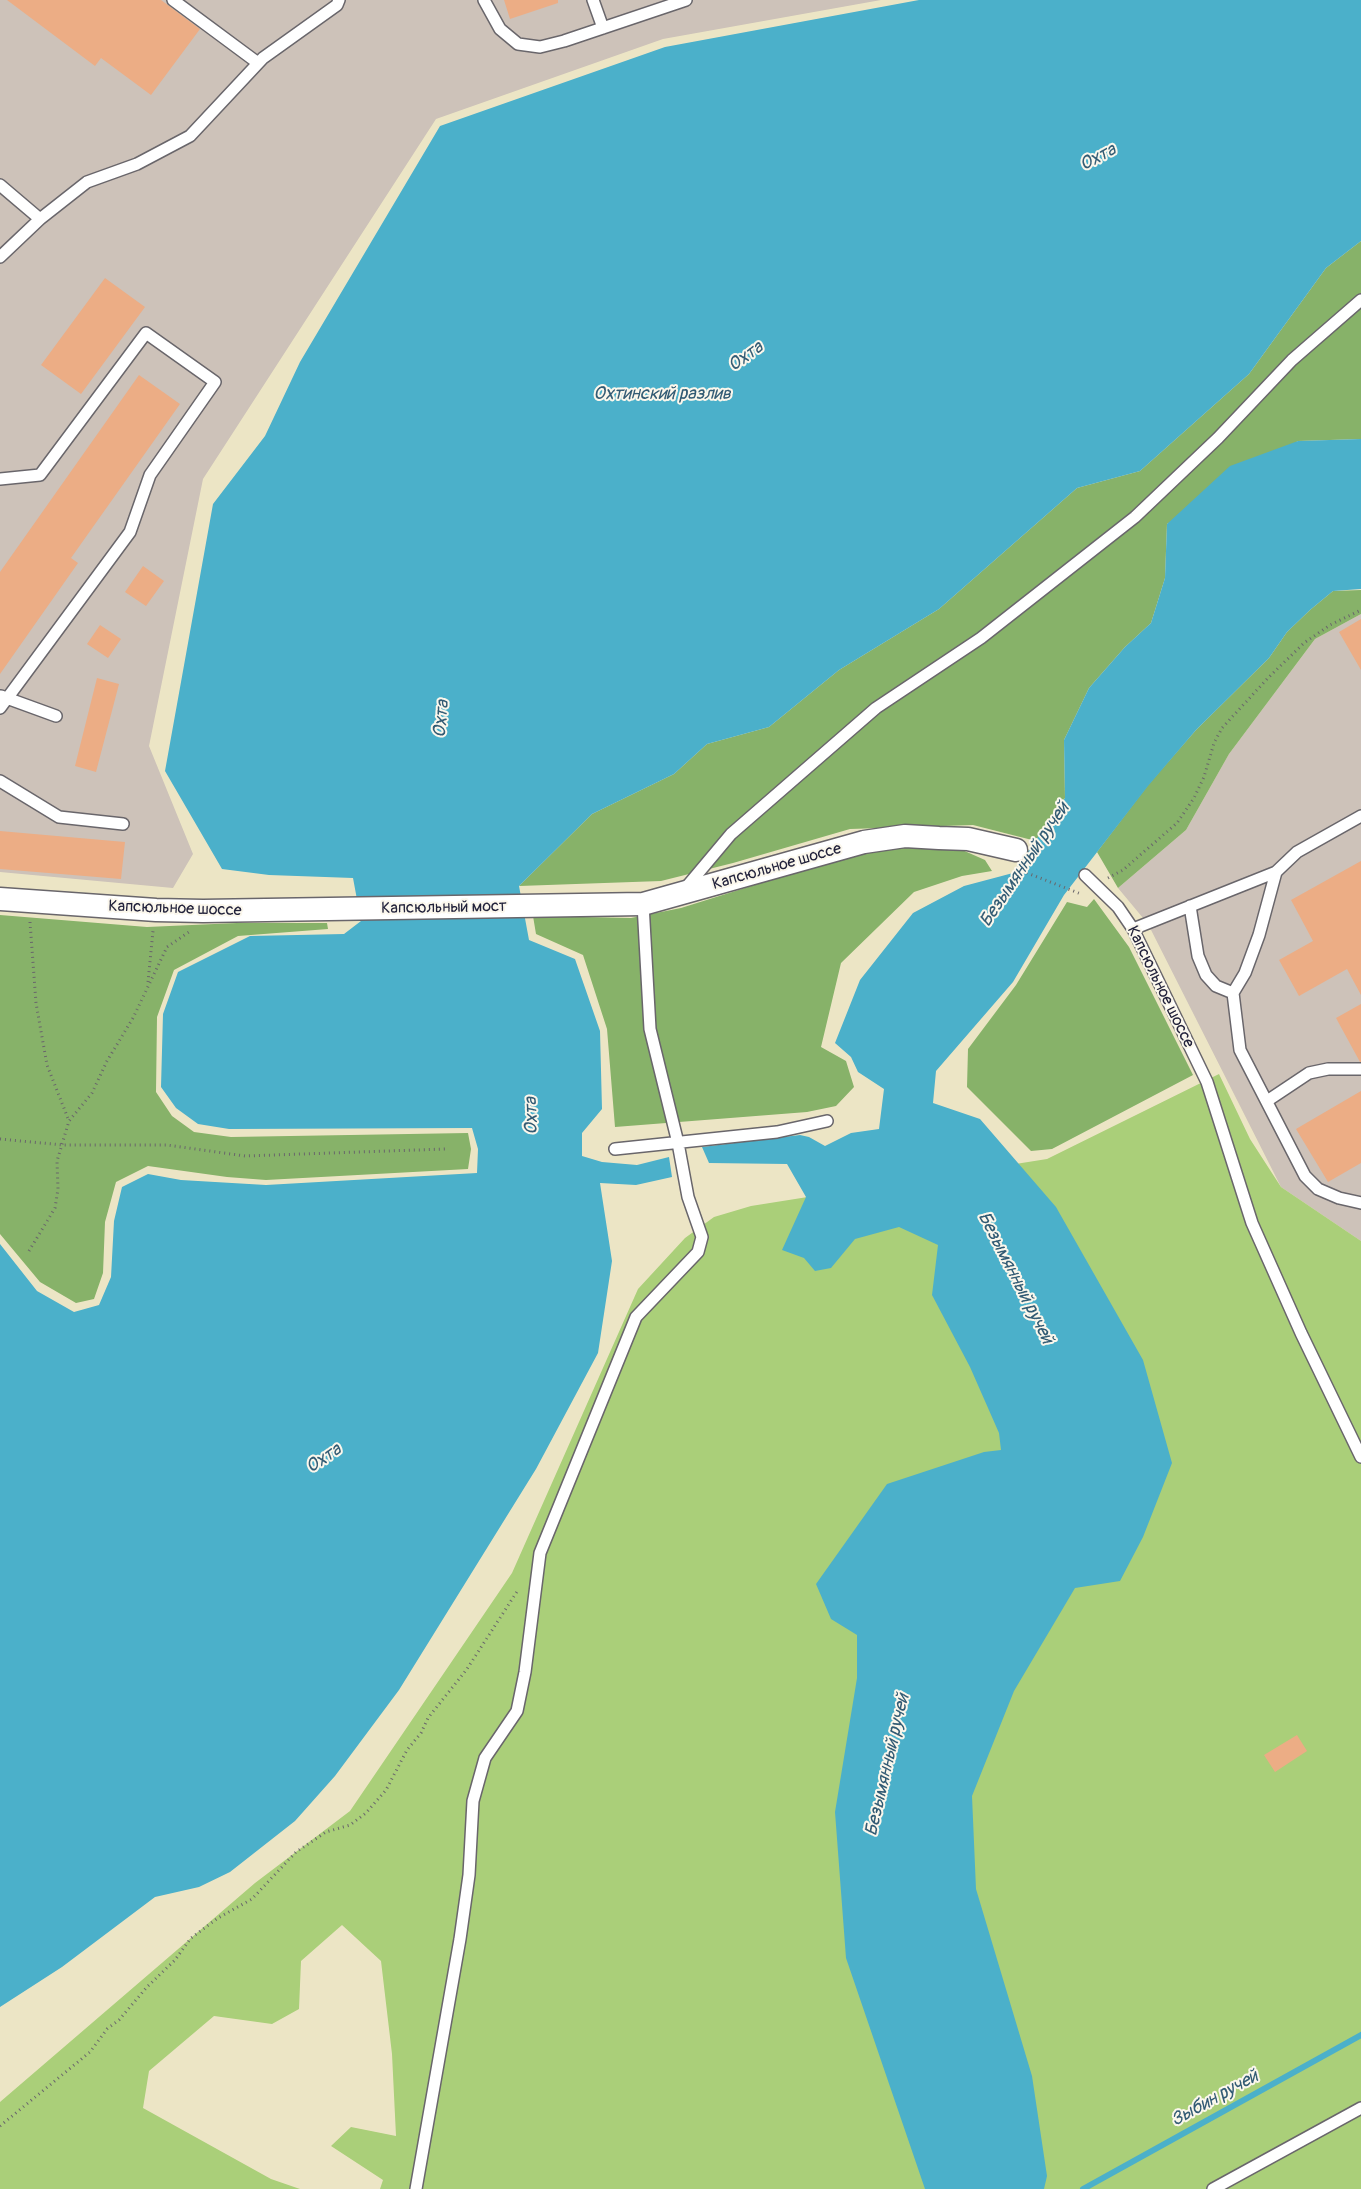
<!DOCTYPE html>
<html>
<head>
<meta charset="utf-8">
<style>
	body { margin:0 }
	canvas { display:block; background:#ece5c5 }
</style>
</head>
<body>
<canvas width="1361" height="2189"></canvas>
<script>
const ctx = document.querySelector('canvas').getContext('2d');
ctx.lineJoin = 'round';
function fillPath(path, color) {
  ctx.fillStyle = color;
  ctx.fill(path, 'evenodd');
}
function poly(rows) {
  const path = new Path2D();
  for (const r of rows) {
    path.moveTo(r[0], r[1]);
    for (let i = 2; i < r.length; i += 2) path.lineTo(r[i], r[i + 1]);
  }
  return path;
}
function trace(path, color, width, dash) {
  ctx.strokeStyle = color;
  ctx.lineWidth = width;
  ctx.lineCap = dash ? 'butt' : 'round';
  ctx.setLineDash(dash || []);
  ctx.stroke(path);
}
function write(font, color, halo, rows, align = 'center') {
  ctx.font = font + ' Pangolin,sans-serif';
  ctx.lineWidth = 4;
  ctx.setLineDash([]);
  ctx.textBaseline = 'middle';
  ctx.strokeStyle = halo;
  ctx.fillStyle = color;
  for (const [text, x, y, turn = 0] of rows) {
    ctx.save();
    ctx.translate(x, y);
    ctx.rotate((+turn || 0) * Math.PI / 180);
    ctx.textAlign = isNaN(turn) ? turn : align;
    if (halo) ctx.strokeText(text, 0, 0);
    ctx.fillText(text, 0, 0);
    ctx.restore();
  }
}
fillPath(poly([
	[0,0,881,0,663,39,436,119,203,479,149,746,193,854,173,888,0,872],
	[1361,614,1361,1241,1281,1187,1148,924,1118,888,1186,830,1229,754,1315,639]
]), '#cdc2b9');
fillPath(poly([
	[1219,1074,1250,1139,1281,1187,1361,1241,1361,2189,380,2189,383,2180,331,2146,351,2127,396,2136,392,2054,381,1961,342,1925,301,1961,299,2009,272,2024,214,2016,149,2071,143,2108,271,2179,300,2189,0,2189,0,2102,255,1883,350,1811,512,1573,638,1289,685,1238,714,1217,751,1206,1047,1159]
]), '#aacf79');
fillPath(poly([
	[1361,241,1361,439,1298,441,1167,524,1165,578,1151,623,1125,647,1089,688,1064,740,1065,798,1036,841,973,825,850,829,733,863,661,881,519,886,592,814,674,774,707,744,769,727,839,670,939,609,1077,488,1140,471,1249,374,1326,268],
	[1361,590,1361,614,1315,639,1229,754,1186,830,1118,888,1097,852,1148,785,1196,730,1269,658,1287,632,1310,610,1333,591],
	[896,847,960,849,985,860,992,871,962,876,914,892,841,963,821,1047,846,1061,854,1087,836,1106,807,1112,615,1127,607,1029,583,955,536,934,533,916,631,918,681,908,841,858],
	[1094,899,1129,947,1193,1075,1052,1149,1031,1151,967,1087,968,1049,1016,985,1067,902,1087,907],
	[0,915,147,927,237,923,327,923,328,929,238,936,174,970,157,1017,156,1092,172,1116,194,1132,231,1137,468,1133,471,1149,468,1169,266,1180,227,1177,148,1166,116,1182,105,1222,103,1273,94,1299,76,1303,40,1282,0,1234]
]), '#87b269');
fillPath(poly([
	[919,0,1361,0,1361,241,1326,268,1249,374,1140,471,1077,488,939,609,839,670,769,727,707,744,674,774,592,814,519,886,529,940,575,959,600,1031,602,1109,582,1133,582,1156,602,1162,637,1165,669,1157,672,1177,636,1185,600,1183,612,1261,598,1353,536,1469,399,1690,335,1776,295,1821,230,1872,199,1887,155,1897,62,1967,0,2007,0,1244,37,1291,74,1312,99,1305,111,1277,114,1221,122,1187,148,1174,181,1180,266,1185,477,1173,478,1149,472,1128,229,1129,198,1124,176,1108,161,1087,163,1014,178,972,250,936,344,934,361,921,353,878,269,875,222,869,165,771,213,504,265,436,300,362,440,126,665,47],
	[1361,439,1361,589,1333,591,1310,610,1287,632,1269,658,1196,730,1148,786,1064,895,1013,982,936,1071,933,1103,980,1119,1056,1207,1143,1360,1172,1463,1143,1537,1120,1581,1075,1588,1014,1691,972,1796,976,1889,1032,2076,1047,2176,1044,2189,925,2189,846,1958,835,1812,857,1678,857,1635,831,1619,816,1584,887,1484,984,1452,1001,1450,999,1433,970,1367,932,1295,938,1245,899,1227,855,1239,831,1268,815,1271,804,1258,782,1250,806,1197,787,1164,709,1163,702,1147,800,1135,809,1137,825,1146,851,1133,879,1129,884,1089,858,1072,851,1057,835,1043,860,980,913,913,964,886,1013,873,1065,798,1064,740,1089,688,1125,647,1151,623,1165,578,1167,524,1230,466,1298,441]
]), '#4bb0ca');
trace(poly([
	[1083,2189,1361,2035]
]), '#4bb0ca', 6);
fillPath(poly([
	[7,0,161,0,200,29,151,95,101,58,95,66],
	[504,0,558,0,558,3,510,19],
	[105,278,145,307,81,394,41,365],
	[139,375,180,404,71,558,78,563,0,674,0,572],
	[143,566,164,581,146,606,125,592],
	[1361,619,1361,670,1339,632],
	[100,625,121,639,108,658,87,644],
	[97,678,119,684,96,772,75,766],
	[0,831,125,842,121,879,0,869],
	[1361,861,1361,995,1347,969,1299,996,1279,960,1313,941,1291,900],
	[1361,1004,1361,1062,1360,1062,1336,1018],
	[1361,1091,1361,1163,1328,1182,1296,1129],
	[1297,1735,1307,1751,1275,1772,1264,1755]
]), '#ecad85');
const lane = poly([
	[173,0,258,63],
	[484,0,500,29,518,44,540,47,564,41,686,0],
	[593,0,603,28],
	[0,185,40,219],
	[0,257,40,219,87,182,137,164,190,136,263,58,337,5,339,0],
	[0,479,40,475,146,333,215,382,150,475,130,532,0,708],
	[1,696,56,716],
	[0,781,59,817,123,824],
	[1085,875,1118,907,1133,929,1207,1082,1252,1223,1301,1333,1361,1457],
	[684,890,731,834,876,708,981,638,1135,517,1218,438,1292,360,1361,300],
	[1190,906,1198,956,1206,975,1216,986,1233,993,1240,1050,1305,1176,1318,1189,1339,1198,1361,1203],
	[1133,929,1276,872],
	[1233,993,1245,973,1259,935,1276,872,1297,852,1361,816],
	[1267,1101,1309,1073,1328,1069,1361,1069],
	[615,1149,777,1132,827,1121],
	[416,2189,460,1939,469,1875,473,1801,485,1758,517,1711,525,1672,540,1553,636,1317,698,1252,702,1237,688,1197,678,1143,650,1029,643,904],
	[1213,2189,1361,2108]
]);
const street = poly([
	[0,899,156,910,203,911,643,904,864,842,905,836,939,838,968,839,1016,850]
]);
trace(lane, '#69666b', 14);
trace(street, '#69666b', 25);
trace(poly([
	[1022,871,1081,894],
	[1108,878,1123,870,1177,823,1194,798,1204,777,1214,743,1222,728,1268,678,1304,643,1330,625,1361,610],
	[30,922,36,1003,47,1065,69,1121],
	[148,982,153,931],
	[0,1139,63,1145,167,1145,245,1156,445,1149],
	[29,1251,55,1208,58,1189,57,1161,69,1121,92,1093,107,1061,133,1018,167,947,189,932],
	[0,2126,90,2052,107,2029,119,2020,147,1987,175,1960,191,1938,218,1918,252,1899,296,1852,326,1832,350,1825,366,1813,386,1790,407,1750,421,1733,428,1718,467,1669,518,1590]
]), '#69666b', 3, [1, 4]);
trace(lane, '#fff', 11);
trace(street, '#fff', 22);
write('16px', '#22223b', '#fbf7ec', [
	["Капсюльное шоссе",777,867,-16],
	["Капсюльный мост",444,908,-1],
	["Капсюльное шоссе",175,909,2],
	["Капсюльное шоссе",1160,987,64]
]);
write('italic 18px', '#325b74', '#fbf7ec', [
	["Охта",1098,158,-28],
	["Охта",746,357,-36],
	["Охтинский разлив",662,394],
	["Охта",442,719,-85],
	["Безымянный ручей",1025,865,-56],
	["Охта",532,1116,-91],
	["Безымянный ручей",1015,1278,63],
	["Охта",324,1459,-34],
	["Безымянный ручей",888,1765,-77],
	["Зыбин ручей",1215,2099,-29]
]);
</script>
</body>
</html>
